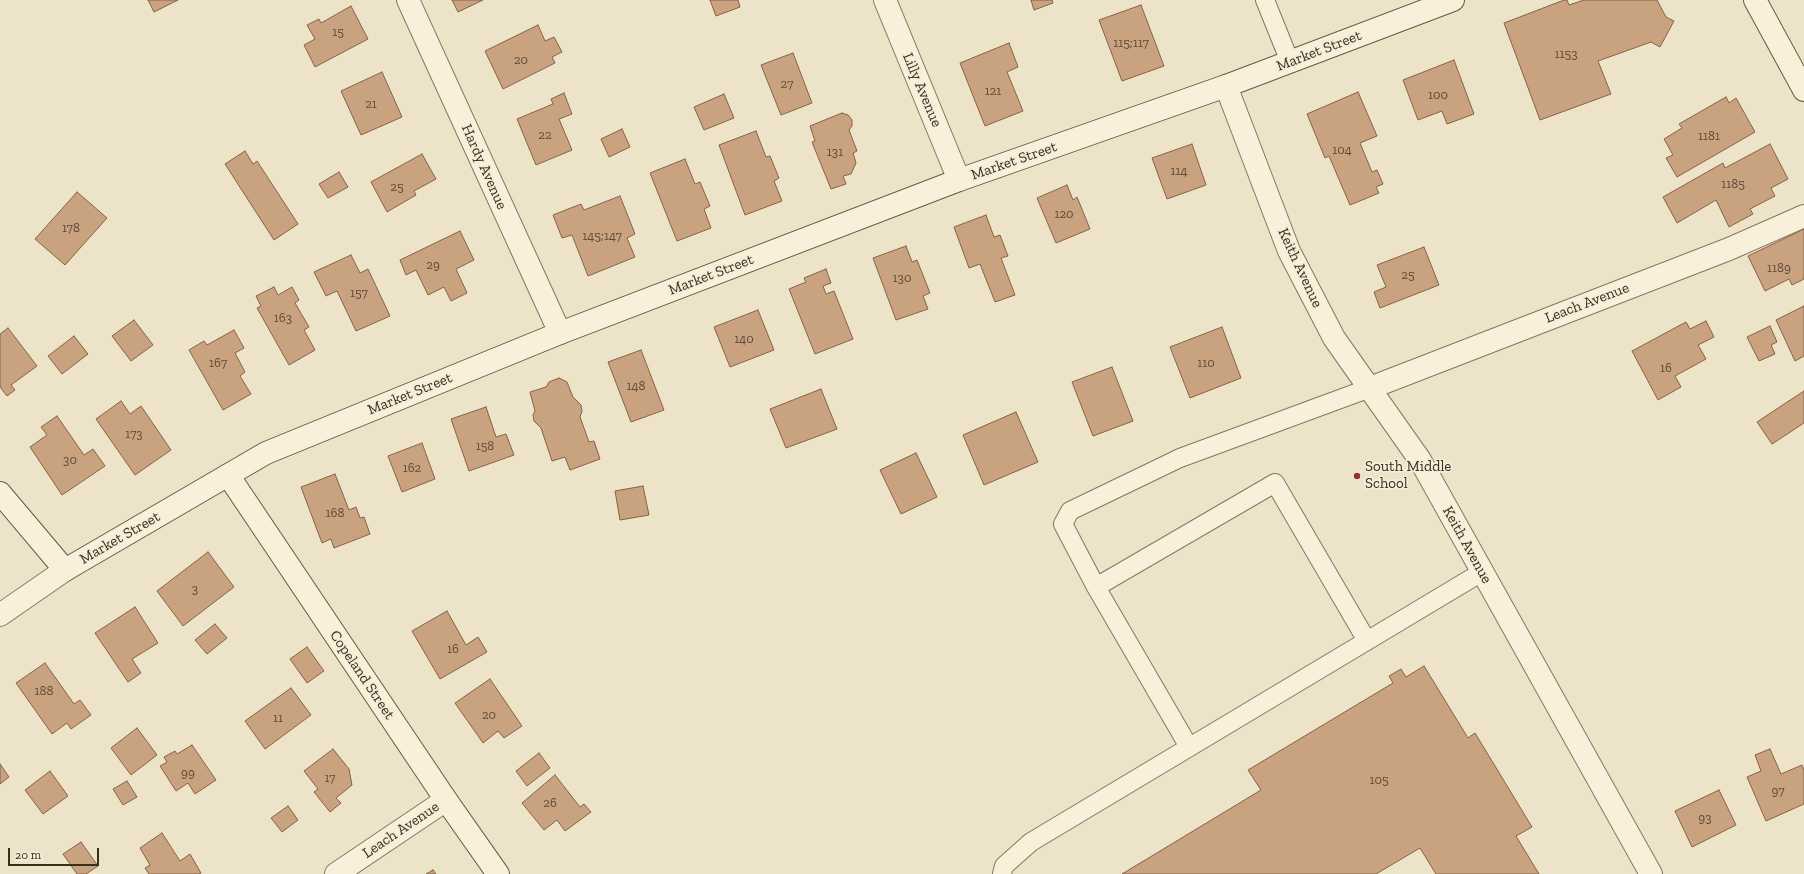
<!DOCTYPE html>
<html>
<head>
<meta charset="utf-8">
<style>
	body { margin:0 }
	#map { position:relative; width:1804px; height:874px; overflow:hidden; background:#ede3c8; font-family:"Zilla Slab",serif }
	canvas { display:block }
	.scale { position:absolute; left:8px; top:848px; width:91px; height:18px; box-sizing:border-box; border:2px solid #392e20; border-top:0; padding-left:5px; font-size:12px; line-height:14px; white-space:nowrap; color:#392e20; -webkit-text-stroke:3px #f4edd7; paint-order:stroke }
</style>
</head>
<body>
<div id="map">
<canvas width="1804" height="874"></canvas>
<div class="scale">20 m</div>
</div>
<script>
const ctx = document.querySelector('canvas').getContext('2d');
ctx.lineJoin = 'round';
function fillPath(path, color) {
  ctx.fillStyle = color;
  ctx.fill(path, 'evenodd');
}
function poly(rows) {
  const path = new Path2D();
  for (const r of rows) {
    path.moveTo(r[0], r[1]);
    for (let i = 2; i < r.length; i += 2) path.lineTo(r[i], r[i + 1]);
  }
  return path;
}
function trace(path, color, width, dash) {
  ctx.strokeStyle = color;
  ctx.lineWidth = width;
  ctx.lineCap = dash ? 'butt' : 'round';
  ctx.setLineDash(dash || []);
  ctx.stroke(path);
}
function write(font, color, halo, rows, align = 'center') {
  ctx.font = font + ' "Zilla Slab",serif';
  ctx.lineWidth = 3.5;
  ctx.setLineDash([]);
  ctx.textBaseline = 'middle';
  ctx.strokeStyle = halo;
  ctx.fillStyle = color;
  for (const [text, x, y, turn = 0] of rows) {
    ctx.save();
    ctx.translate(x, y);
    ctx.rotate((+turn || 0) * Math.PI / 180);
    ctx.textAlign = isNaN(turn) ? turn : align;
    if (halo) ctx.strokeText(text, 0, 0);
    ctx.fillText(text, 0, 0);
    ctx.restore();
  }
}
const building = poly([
	[148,0,178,0,154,12,148,0],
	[452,0,483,0,458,12,452,0],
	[710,0,738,0,740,7,716,16,710,0],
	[1031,0,1052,0,1053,3,1034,10,1031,0],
	[1564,0,1567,0,1569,5,1584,0,1657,0,1666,17,1674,21,1660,47,1651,42,1598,61,1611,94,1540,120,1504,23,1564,0],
	[1141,5,1164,66,1122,81,1099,20,1141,5],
	[351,6,368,39,315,67,304,45,315,39,307,25,319,19,321,23,351,6],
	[538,25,545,41,554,37,562,52,552,57,555,63,503,89,485,51,538,25],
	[1009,43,1018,67,1007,72,1023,111,985,126,960,63,1009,43],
	[793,53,812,103,781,115,761,65,793,53],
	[1454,60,1474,114,1447,124,1442,111,1418,120,1403,80,1454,60],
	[382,72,402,117,361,135,341,91,382,72],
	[1358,92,1377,136,1360,143,1372,172,1377,170,1383,184,1376,187,1379,193,1350,205,1329,156,1325,158,1307,114,1358,92],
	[564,93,572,114,559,119,572,150,536,165,517,119,553,104,551,99,564,93],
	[724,94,734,118,704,130,694,107,724,94],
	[1726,97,1729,103,1736,98,1755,132,1677,177,1666,158,1673,155,1664,139,1682,128,1679,124,1726,97],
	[842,113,848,115,852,120,852,126,849,130,857,151,853,153,856,163,851,174,843,176,846,184,831,189,812,142,815,141,810,126,842,113],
	[622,129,630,147,609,157,601,139,622,129],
	[756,131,766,157,770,156,779,178,774,181,782,201,745,215,719,145,756,131],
	[1192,144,1206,185,1167,199,1152,158,1192,144],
	[1770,144,1788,179,1771,188,1775,196,1750,209,1753,214,1729,227,1716,200,1677,223,1663,197,1723,163,1725,168,1770,144],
	[245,151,253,164,257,161,298,224,274,240,225,164,245,151],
	[422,154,436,179,414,191,416,195,387,212,371,182,422,154],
	[685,159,695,184,700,182,710,206,704,209,711,228,677,241,650,173,685,159],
	[339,172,348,187,328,198,319,184,339,172],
	[1067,185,1073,200,1077,197,1090,229,1056,243,1037,198,1067,185],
	[77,192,107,218,65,265,35,239,77,192],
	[620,196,635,234,627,238,635,257,588,276,572,235,562,238,553,215,581,204,584,210,620,196],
	[986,215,994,237,1000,235,1008,256,1001,258,1015,295,995,302,980,264,969,268,954,227,986,215],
	[1804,229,1804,279,1792,285,1789,279,1765,291,1748,256,1804,229],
	[460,231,474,260,456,269,467,293,451,301,444,287,428,295,416,270,406,275,400,260,460,231],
	[906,246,912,262,917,260,930,293,923,296,928,309,896,320,873,258,906,246],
	[1424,247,1439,285,1380,308,1374,292,1386,287,1377,265,1424,247],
	[351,255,360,273,368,269,390,316,356,331,337,291,326,296,314,272,351,255],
	[826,269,831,283,823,286,826,294,834,291,853,339,815,354,789,289,806,282,804,278,826,269],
	[274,287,278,295,292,287,299,300,295,303,309,327,304,330,315,350,289,365,257,308,261,306,256,296,274,287],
	[1804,306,1804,356,1795,361,1776,320,1804,306],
	[758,310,774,350,730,367,714,327,758,310],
	[134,320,153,345,131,361,112,336,134,320],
	[1706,321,1714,337,1698,345,1706,359,1675,376,1681,387,1658,400,1632,351,1686,322,1690,329,1706,321],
	[1770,326,1777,342,1771,345,1775,354,1759,361,1747,337,1770,326],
	[1222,327,1241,378,1190,398,1170,347,1222,327],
	[8,328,37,366,11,385,15,390,7,396,0,387,0,334,8,328],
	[234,330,244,348,235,353,245,372,240,376,251,394,223,410,189,350,204,341,207,345,234,330],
	[74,336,88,354,62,374,48,356,74,336],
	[641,350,664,410,631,422,608,362,641,350],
	[1112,367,1133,421,1093,436,1072,382,1112,367],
	[559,378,567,382,573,397,581,405,582,411,580,417,589,442,594,441,600,459,570,470,565,457,552,461,541,428,534,421,533,415,535,411,530,392,546,387,549,382,559,378],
	[821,389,837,429,786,448,770,409,821,389],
	[1804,391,1804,423,1772,444,1757,422,1804,391],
	[121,401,130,414,141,406,171,450,135,475,96,419,121,401],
	[486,407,496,437,506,434,514,455,469,471,451,419,486,407],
	[1016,412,1038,462,984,485,963,435,1016,412],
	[57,416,84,455,93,449,105,466,62,495,30,447,47,435,41,427,57,416],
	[422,443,435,479,402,492,388,456,422,443],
	[916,453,937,497,901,514,880,470,916,453],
	[335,474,349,510,356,507,360,518,364,517,370,534,334,548,331,539,322,543,301,487,335,474],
	[643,486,649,515,620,520,615,491,643,486],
	[208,552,234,587,183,626,157,591,208,552],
	[135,607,158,643,132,659,141,673,128,682,95,633,135,607],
	[447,611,466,645,478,637,487,652,440,679,412,631,447,611],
	[215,624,227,638,207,654,195,640,215,624],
	[307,647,324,671,307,683,290,659,307,647],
	[45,663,74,704,80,700,91,715,71,729,67,723,52,734,16,683,45,663],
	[1424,666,1468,738,1475,733,1532,827,1516,836,1539,874,1436,874,1420,848,1376,874,1122,874,1261,790,1248,770,1393,683,1389,676,1401,669,1406,677,1424,666],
	[490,679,522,726,504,738,498,731,483,743,455,703,490,679],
	[291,688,311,715,265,749,245,721,291,688],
	[137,728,157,755,131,775,111,748,137,728],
	[192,745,216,780,195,794,188,783,176,791,160,766,167,762,164,757,175,751,177,754,192,745],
	[333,749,349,769,352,785,336,798,341,803,330,812,314,792,318,789,304,771,333,749],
	[1770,749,1781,774,1802,765,1804,770,1804,804,1766,821,1747,777,1761,771,1755,755,1770,749],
	[539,753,550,768,527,786,516,771,539,753],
	[0,764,9,777,0,784,0,764],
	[50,771,68,796,43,814,25,790,50,771],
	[555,775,580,807,584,804,591,812,565,831,557,820,544,830,522,803,555,775],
	[127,781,137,797,123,805,113,789,127,781],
	[1719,790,1736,825,1692,847,1675,811,1719,790],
	[288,806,298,820,282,832,271,818,288,806],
	[162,833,180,861,190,854,201,873,198,874,149,874,145,868,150,865,140,848,162,833],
	[81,842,98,866,86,874,77,874,63,854,81,842],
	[433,870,436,874,426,874,433,870]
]);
fillPath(building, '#c9a27f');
trace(building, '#866244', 1);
const lane = poly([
	[1265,0,1290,62],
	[1096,587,1063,524,1070,511,1180,458,1370,388],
	[1189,747,1096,587,1275,483,1367,641],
	[1002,874,1004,866,1031,842,1482,572]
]);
const street = poly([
	[408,0,560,333],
	[885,0,959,180],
	[1226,86,1289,251,1334,338,1420,460,1651,874],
	[1370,388,1729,249,1804,216],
	[0,615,65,570],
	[336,874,446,800]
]);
const secondary = poly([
	[1755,0,1804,90],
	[228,475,446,800,498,874],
	[0,493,65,570,266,453,560,333,959,180,1226,86,1453,0]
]);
trace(lane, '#88765e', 20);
trace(street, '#88765e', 24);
trace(secondary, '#6a5741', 24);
trace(lane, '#f8f0db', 18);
trace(street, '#f8f0db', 22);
trace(secondary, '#f8f0db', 22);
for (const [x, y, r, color] of [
	[1357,476,4,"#943430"]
]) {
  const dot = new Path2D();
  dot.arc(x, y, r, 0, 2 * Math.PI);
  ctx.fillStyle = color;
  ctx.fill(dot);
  trace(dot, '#f4edd7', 1.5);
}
write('13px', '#5d4b38', null, [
	["15",338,32],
	["115;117",1131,43],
	["1153",1566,54],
	["20",521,60],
	["27",787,84],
	["121",993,91],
	["100",1438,95],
	["21",371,104],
	["22",545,135],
	["1181",1709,136],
	["104",1342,150],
	["131",835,152],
	["114",1179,171],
	["1185",1733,184],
	["25",397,187],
	["120",1064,214],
	["178",71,228],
	["145;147",602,236],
	["29",433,265],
	["1189",1779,268],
	["25",1408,275],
	["130",902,278],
	["157",359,293],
	["163",283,318],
	["140",744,339],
	["167",218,363],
	["110",1206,363],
	["16",1666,368],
	["148",636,386],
	["173",134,434],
	["158",485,446],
	["30",70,460],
	["162",412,468],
	["168",335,513],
	["3",195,589],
	["16",453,649],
	["188",44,691],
	["20",489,715],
	["11",278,718],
	["99",188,773],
	["17",330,778],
	["105",1379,780],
	["97",1778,791],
	["26",550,803],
	["93",1705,818]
]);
write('15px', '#392e20', '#f4edd7', [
	["Market Street",1319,51,-21],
	["Lilly Avenue",922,90,67],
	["Market Street",1014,161,-19],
	["Hardy Avenue",484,167,66],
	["Keith Avenue",1300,268,65],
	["Market Street",711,275,-21],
	["Leach Avenue",1587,303,-21],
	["Market Street",410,394,-22],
	["Market Street",120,538,-30],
	["Keith Avenue",1467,545,61],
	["Copeland Street",362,675,56],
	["Leach Avenue",401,830,-34]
]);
write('15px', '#392e20', '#f4edd7', [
	["South Middle",1365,467],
	["School",1365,484]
], 'left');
</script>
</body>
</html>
